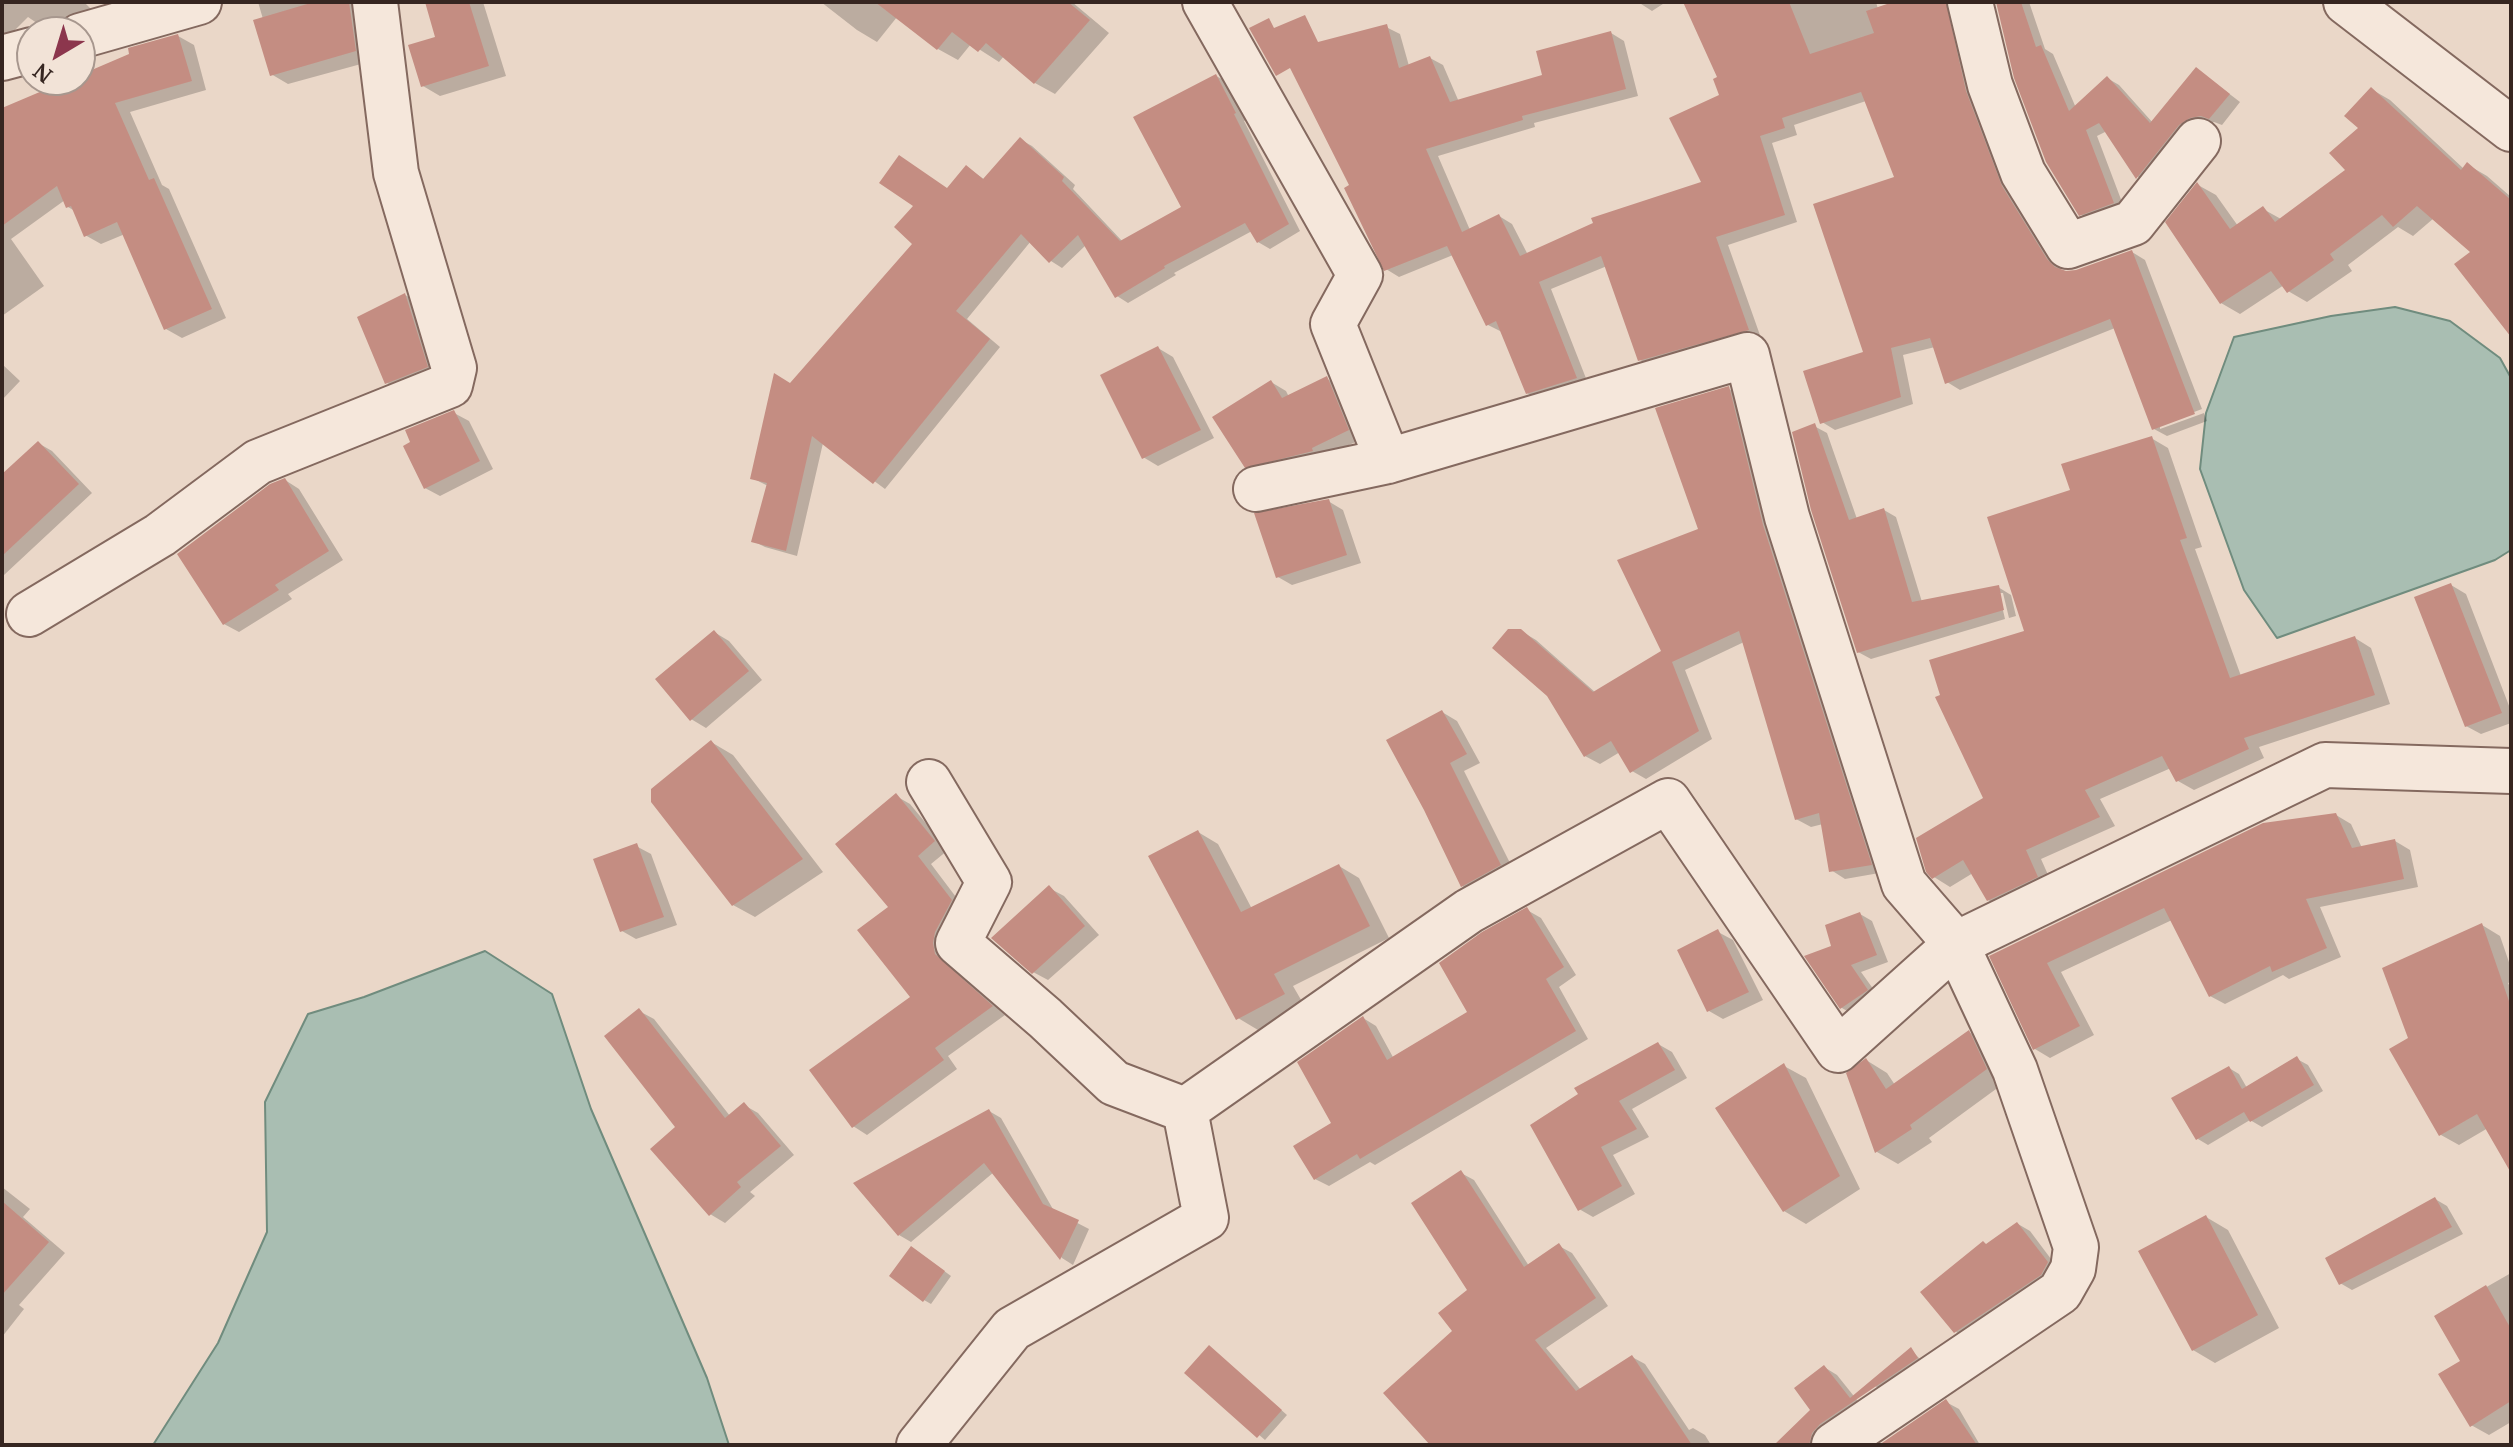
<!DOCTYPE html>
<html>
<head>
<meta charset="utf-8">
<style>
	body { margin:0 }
	#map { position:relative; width:2513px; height:1447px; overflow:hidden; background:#ead7c8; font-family:"PT Serif",serif }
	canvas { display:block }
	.frame { position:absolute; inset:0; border:4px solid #362621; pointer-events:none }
	.north { position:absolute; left:16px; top:16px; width:80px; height:80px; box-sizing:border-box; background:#f2e3d7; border:2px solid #a7978e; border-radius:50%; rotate:218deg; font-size:22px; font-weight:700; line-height:32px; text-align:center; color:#362621 }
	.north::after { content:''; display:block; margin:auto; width:28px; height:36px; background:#8c364d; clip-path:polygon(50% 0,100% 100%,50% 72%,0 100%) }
</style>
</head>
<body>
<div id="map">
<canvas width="2513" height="1447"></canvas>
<div class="frame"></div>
<div class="north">N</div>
</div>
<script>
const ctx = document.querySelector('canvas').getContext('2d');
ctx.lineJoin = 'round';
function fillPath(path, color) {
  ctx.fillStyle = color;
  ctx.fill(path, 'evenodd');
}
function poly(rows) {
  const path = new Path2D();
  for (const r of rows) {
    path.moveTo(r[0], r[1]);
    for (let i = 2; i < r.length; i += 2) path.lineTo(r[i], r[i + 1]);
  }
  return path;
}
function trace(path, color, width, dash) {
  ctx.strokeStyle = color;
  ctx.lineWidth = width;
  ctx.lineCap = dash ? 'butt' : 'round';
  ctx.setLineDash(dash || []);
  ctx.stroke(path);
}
const water = poly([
	[2395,307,2450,321,2500,358,2511,378,2511,550,2495,560,2277,638,2244,590,2200,469,2206,413,2234,337,2331,316,2395,307],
	[485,951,552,994,591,1109,707,1378,729,1445,153,1445,218,1343,267,1232,265,1102,308,1014,364,997,485,951]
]);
fillPath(water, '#a9beb2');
trace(water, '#708c7e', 2);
fillPath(poly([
	[2,2,84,2,91,9,70,32,50,32,28,17,2,43],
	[258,2,313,2,313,4,358,2,372,61,288,84,271,74,263,19],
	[427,2,483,2,506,76,440,96,423,86,438,38],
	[821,2,1072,2,1109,33,1055,94,1035,83,1004,56,999,62,971,44,958,60,938,49,897,17,877,42,857,30],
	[1638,2,1666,2,1652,11],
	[1769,2,1876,2,1878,9,1899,2,1950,2,2012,191,2060,269,2063,272,2076,272,2132,252,2145,260,2202,409,2160,425,2160,429,2204,413,2207,421,2167,436,2154,429,2115,328,1960,390,1947,382,1935,347,1903,355,1913,404,1835,430,1822,422,1866,353,1896,179,1866,101,1794,125,1797,135,1772,143,1797,222,1728,245,1761,338,1653,367,1640,360,1607,266,1551,289,1589,386,1540,401,1527,393,1502,332,1488,325,1453,255,1399,277,1386,269,1352,186,1386,27,1400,34,1409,66,1430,58,1443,65,1459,102,1544,77,1611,33,1624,41,1638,96,1534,123,1535,127,1438,156,1470,230,1499,216,1512,224,1528,255,1704,183,1721,96],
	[1998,2,2029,2,2045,49,2053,54,2076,108,2107,78,2119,85,2153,123,2197,69,2240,102,2222,125,2214,122,2202,123,2149,184,2138,177,2107,131,2097,136,2125,210,2092,221,2080,214],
	[178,36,194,45,206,90,130,112,162,185,169,189,226,318,182,338,166,329,125,234,101,244,85,235,75,211,68,207,65,200,11,239,44,286,2,316,2,110,73,80,80,80,80,77],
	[1216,76,1228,82,1247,120,1244,121,1300,231,1270,249,1258,242,1252,231,1174,273,1176,275,1128,303,1117,296,1086,245,1062,268,1051,261,1031,241,967,319,1000,347,885,489,823,443,797,556,765,547,753,541,768,486,752,478,791,385,915,244,948,190,967,167,985,180,1021,140,1032,146,1075,185,1073,189,1123,242,1184,208],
	[2371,89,2390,100,2464,169,2468,165,2487,176,2511,197,2511,328,2473,252,2434,218,2413,236,2398,227,2348,265,2352,271,2307,302,2288,291,2284,285,2240,314,2221,303,2198,185,2216,195,2238,226,2263,209,2281,219,2348,171],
	[405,295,420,303,441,375,402,391,387,383],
	[1158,348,1173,357,1214,438,1158,466,1143,457],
	[2,364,20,381,2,400],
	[1327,379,1342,387,1362,439,1325,456,1261,475,1246,466,1271,382,1286,391,1289,397],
	[1729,389,1743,397,1885,872,1845,879,1831,870,1823,824,1811,827,1796,819,1744,642,1685,670,1712,739,1646,779,1632,771,1620,752,1600,764,1585,756,1521,631,1536,640,1596,693,1664,652,1700,531],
	[454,413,469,421,493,469,440,496,425,488,413,443],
	[1814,426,1827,433,1857,519,1884,510,1896,517,1922,602,1998,587,2011,595,2016,616,2009,618,2003,593,1999,593,2005,619,1871,659,1858,652],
	[2151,438,2168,448,2202,547,2195,549,2241,676,2355,638,2371,648,2390,704,2259,747,2264,758,2194,790,2178,781,2171,768,2100,799,2115,826,2041,859,2053,886,2005,909,1988,900,1973,873,1950,887,1934,877,1985,799,2027,632,2072,492],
	[38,443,52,451,92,493,4,575,2,477],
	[285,480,299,489,343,560,288,594,292,599,239,632,224,624],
	[1328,501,1343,510,1361,563,1292,585,1278,577],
	[2451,585,2466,594,2511,711,2511,723,2481,734,2466,726],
	[714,632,729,641,762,680,706,728,691,719],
	[1442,712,1457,721,1480,763,1464,771,1515,873,1477,894,1462,886,1426,809],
	[711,742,733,755,823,872,755,917,733,905],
	[896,796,910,804,948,850,931,864,965,909,949,964,1005,1015,948,1056,957,1069,867,1135,853,1126,912,997,891,907],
	[2336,815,2351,824,2362,848,2395,841,2410,850,2418,887,2320,907,2341,957,2289,979,2283,975,2225,1004,2210,996,2172,920,2061,972,2094,1035,2050,1058,2035,1049,1992,957],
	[1198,832,1218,844,1252,909,1339,866,1359,878,1389,938,1293,986,1304,1005,1258,1030,1238,1018],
	[636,846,651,854,677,925,636,939,622,931],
	[1049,888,1064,896,1099,935,1048,980,1033,972],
	[1527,910,1541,918,1576,975,1559,987,1588,1039,1375,1165,1370,1162,1329,1186,1315,1179,1334,1123,1363,1018,1376,1026,1394,1059,1470,1013],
	[1860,914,1872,921,1888,962,1861,972,1879,997,1854,1015,1842,1008,1807,957,1834,947],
	[2482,925,2500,936,2511,968,2511,982,2508,983,2511,989,2511,1169,2488,1128,2459,1145,2441,1135,2411,1039],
	[1718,932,1733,940,1763,1000,1723,1019,1709,1011],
	[639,1011,654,1019,730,1116,744,1105,758,1113,794,1155,750,1192,755,1196,725,1223,710,1214],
	[1969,1032,1990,1044,2007,1081,1929,1138,1932,1142,1898,1164,1877,1152,1848,1074,1866,1060,1887,1073,1895,1085],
	[1658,1044,1672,1052,1687,1078,1632,1109,1649,1137,1613,1155,1635,1194,1593,1217,1579,1209,1533,1126],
	[2297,1059,2308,1065,2323,1091,2262,1127,2250,1120,2208,1145,2198,1139,2229,1068,2239,1074,2247,1088],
	[1784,1066,1806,1078,1860,1189,1806,1224,1784,1211],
	[989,1111,1001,1118,1054,1211,1089,1229,1073,1265,1062,1258,994,1172,911,1242,899,1235],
	[1461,1173,1474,1180,1529,1266,1559,1246,1572,1253,1608,1306,1546,1348,1581,1390,1632,1357,1645,1364,1689,1430,1693,1428,1705,1435,1711,1445,1433,1445,1455,1331,1470,1290],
	[2,1187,30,1209,23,1217,65,1253,19,1305,24,1309,2,1337],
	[2435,1199,2447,1206,2463,1234,2352,1290,2340,1283],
	[2206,1217,2228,1230,2279,1328,2215,1363,2193,1350],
	[2018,1224,2030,1231,2060,1271,1968,1339,1956,1332,1988,1246],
	[918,1252,951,1276,931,1304,924,1300],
	[2511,1273,2511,1422,2489,1435,2471,1425,2463,1361,2436,1316],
	[1209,1347,1287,1415,1265,1440,1187,1373],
	[1911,1350,1923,1362,1882,1390,1875,1386],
	[1824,1367,1837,1375,1865,1410,1824,1445,1777,1445,1813,1410],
	[1946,1402,1959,1409,1980,1445,1914,1445]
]), '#0003');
fillPath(poly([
	[314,2,349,2,356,51,270,76,253,20],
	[425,2,469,2,489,66,421,87,408,45,435,37],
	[875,2,1068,2,1090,20,1034,84,986,43,978,52,952,32,937,50],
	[1683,2,1789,2,1810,54,1874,33,1866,11,1893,2,1946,2,1966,91,2002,186,2047,259,2055,267,2066,271,2076,270,2132,250,2195,414,2152,430,2110,319,1945,384,1930,338,1891,348,1901,397,1820,424,1803,371,1863,352,1813,204,1894,177,1861,92,1782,118,1785,128,1760,136,1785,215,1716,237,1749,330,1638,361,1601,256,1539,282,1577,378,1526,394,1496,321,1486,326,1447,246,1384,271,1344,188,1349,185,1290,68,1276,76,1249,28,1269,18,1274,28,1305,15,1318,42,1387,24,1399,68,1430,56,1450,102,1542,75,1536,51,1611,31,1626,89,1522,116,1523,120,1426,149,1462,232,1499,214,1520,256,1593,223,1591,218,1701,182,1669,118,1719,95,1713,79,1717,77],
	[1996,2,2021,2,2036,47,2041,45,2069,111,2107,76,2150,123,2196,67,2230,94,2209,119,2201,116,2190,118,2179,125,2136,179,2099,123,2086,130,2114,203,2079,216,2046,162,2014,78],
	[178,34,192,81,115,103,149,180,154,178,212,309,164,330,117,222,84,237,71,206,66,208,57,186,2,226,2,108,68,80,80,80,80,75,129,54,128,48],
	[1216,74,1236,113,1234,114,1289,224,1257,243,1245,223,1164,266,1165,268,1115,298,1078,235,1049,263,1021,234,956,311,990,339,873,484,812,436,786,551,751,542,767,483,750,479,774,373,790,383,912,244,894,227,913,206,879,183,899,155,947,188,966,165,983,179,1020,137,1064,177,1062,181,1120,241,1181,207,1133,117],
	[2371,87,2461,170,2467,162,2511,200,2511,337,2454,264,2470,252,2417,206,2393,227,2382,215,2330,254,2334,260,2287,293,2271,271,2220,304,2165,222,2197,182,2230,229,2263,206,2275,222,2345,170,2329,153,2358,128,2344,116],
	[405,293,428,367,385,384,357,317],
	[1158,346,1201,430,1142,459,1100,375],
	[1327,376,1349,430,1312,448,1313,451,1245,468,1212,417,1271,380,1282,398],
	[1729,386,1763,525,1872,865,1829,872,1819,813,1795,820,1739,631,1672,662,1699,731,1630,773,1611,741,1584,757,1547,696,1492,648,1508,629,1521,629,1593,692,1661,651,1617,560,1698,529,1655,408],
	[454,410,480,461,424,489,403,446,410,442,405,430],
	[1815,423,1849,520,1884,508,1912,602,1999,585,2004,610,1857,653,1811,510,1792,432],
	[2152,436,2187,538,2180,540,2230,678,2355,636,2375,695,2244,738,2249,749,2176,782,2162,756,2085,790,2100,817,2026,850,2038,877,1987,901,1963,860,1932,879,1926,872,1916,838,1983,798,1935,697,1940,695,1929,660,2024,631,1987,517,2070,490,2061,464],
	[38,441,79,484,2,556,2,474],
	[285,478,329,551,275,585,279,590,223,625,177,554,270,484],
	[1329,499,1347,555,1276,578,1254,513],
	[2451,583,2502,713,2465,727,2414,597],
	[714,630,749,671,690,721,655,679],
	[1442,710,1467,754,1450,763,1501,865,1461,887,1424,810,1386,740],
	[711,740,803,859,732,906,651,802,651,789],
	[896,793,935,841,918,856,952,900,935,932,933,943,935,954,993,1006,935,1048,944,1060,852,1128,809,1070,910,997,857,930,888,907,835,844],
	[2336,813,2352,848,2395,839,2404,879,2306,899,2327,948,2272,972,2270,966,2209,997,2164,908,2047,963,2080,1026,2033,1050,1989,956,2263,823],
	[1198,830,1241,912,1339,864,1370,926,1274,974,1285,994,1236,1020,1148,856],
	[637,843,664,917,620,932,593,859],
	[1049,885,1085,926,1032,974,991,938],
	[1527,907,1564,967,1546,979,1576,1031,1360,1159,1357,1154,1314,1180,1293,1146,1331,1123,1297,1062,1363,1016,1387,1060,1467,1012,1439,963,1482,932],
	[1860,912,1877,955,1851,965,1868,990,1840,1009,1804,956,1831,946,1825,925],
	[2482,923,2511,1007,2511,1173,2477,1114,2439,1136,2389,1049,2408,1038,2382,968],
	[1718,929,1749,992,1707,1012,1677,950],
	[639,1008,725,1118,744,1102,781,1146,737,1182,741,1187,709,1216,650,1149,675,1127,604,1036],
	[1969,1030,1987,1069,1910,1125,1912,1129,1875,1153,1846,1073,1866,1058,1886,1089],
	[1658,1042,1675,1070,1619,1101,1637,1129,1601,1147,1622,1186,1578,1211,1530,1125,1578,1094,1574,1088],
	[2297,1056,2314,1085,2250,1122,2244,1112,2196,1140,2171,1098,2229,1066,2242,1089],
	[1784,1063,1840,1176,1783,1212,1715,1108],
	[989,1109,1043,1204,1079,1220,1060,1260,984,1163,898,1236,853,1183],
	[1461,1170,1524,1267,1559,1243,1596,1298,1535,1340,1576,1391,1632,1355,1692,1445,1430,1445,1383,1393,1452,1331,1438,1313,1467,1290,1411,1203],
	[2435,1197,2452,1227,2339,1285,2325,1258],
	[2,1201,49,1242,2,1295],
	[2206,1215,2258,1315,2192,1351,2138,1251],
	[2017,1222,2048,1262,2041,1275,1954,1333,1920,1292,1983,1241,1986,1244],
	[911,1246,945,1271,923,1302,889,1276],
	[2486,1285,2511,1329,2511,1401,2470,1427,2438,1374,2460,1361,2434,1316],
	[1209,1345,1282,1410,1257,1438,1184,1373],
	[1911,1347,1918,1358,1820,1424,1812,1433,1809,1445,1774,1445,1810,1410,1794,1388,1824,1365,1850,1398],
	[1946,1399,1977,1445,1879,1445]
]), '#c48d82');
const street = poly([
	[1205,2,1360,275,1333,324,1388,461],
	[1970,2,1990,85,2023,173,2068,246,2133,223,2198,141],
	[2346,2,2511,129],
	[80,36,199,2],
	[2,58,32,50],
	[1256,489,1388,461,1747,355,1787,517,1904,884,1956,944,2015,1070,2076,1247,2073,1269,2060,1292,1834,1445],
	[29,614,160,535,258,462,450,385,454,368,396,173,375,2],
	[929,782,989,882,958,943,1045,1018,1114,1083,1185,1110],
	[919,1445,1012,1329,1206,1218,1185,1110,1469,911,1668,801,1838,1050,1956,944,2325,765,2511,771]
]);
trace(street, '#84695f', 48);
trace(street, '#f5e7db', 44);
</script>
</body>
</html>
